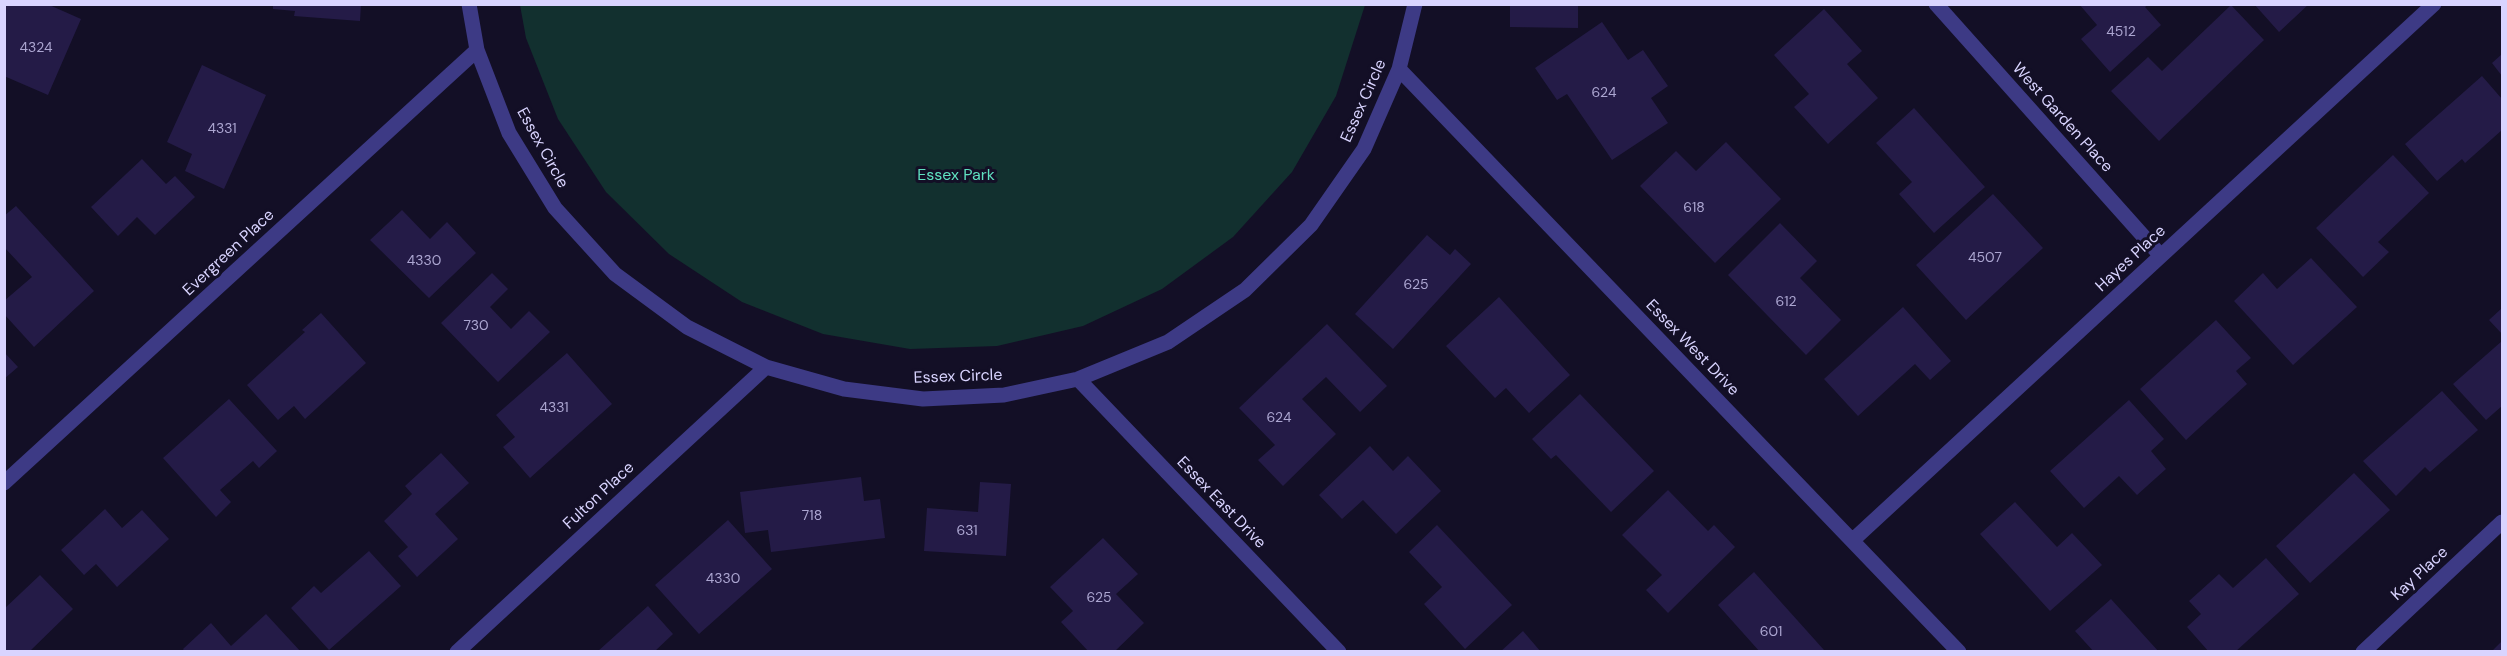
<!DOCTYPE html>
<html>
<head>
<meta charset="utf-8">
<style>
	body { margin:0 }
	#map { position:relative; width:2507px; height:656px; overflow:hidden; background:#130f26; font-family:"DM Sans",sans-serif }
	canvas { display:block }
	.frame { position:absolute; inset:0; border:6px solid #d9d4ff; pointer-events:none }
</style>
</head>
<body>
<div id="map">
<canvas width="2507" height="656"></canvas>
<div class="frame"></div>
</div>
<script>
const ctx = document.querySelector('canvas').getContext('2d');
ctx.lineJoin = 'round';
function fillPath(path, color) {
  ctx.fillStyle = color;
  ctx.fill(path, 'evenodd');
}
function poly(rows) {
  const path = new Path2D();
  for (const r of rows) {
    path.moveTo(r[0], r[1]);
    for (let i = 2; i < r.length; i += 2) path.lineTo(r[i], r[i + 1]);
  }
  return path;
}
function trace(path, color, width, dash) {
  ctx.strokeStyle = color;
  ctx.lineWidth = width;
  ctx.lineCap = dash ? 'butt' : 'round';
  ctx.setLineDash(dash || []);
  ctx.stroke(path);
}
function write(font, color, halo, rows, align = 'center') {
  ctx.font = font + ' "DM Sans",sans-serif';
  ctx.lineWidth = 6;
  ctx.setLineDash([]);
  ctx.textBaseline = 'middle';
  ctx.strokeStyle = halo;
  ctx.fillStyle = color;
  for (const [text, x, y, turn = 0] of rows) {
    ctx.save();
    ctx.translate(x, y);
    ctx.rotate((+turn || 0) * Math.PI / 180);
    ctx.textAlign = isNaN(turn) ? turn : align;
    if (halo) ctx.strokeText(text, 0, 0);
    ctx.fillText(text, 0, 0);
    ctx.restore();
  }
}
fillPath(poly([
	[520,5,520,4,1365,5,1336,96,1292,172,1233,237,1162,289,1083,326,997,346,910,349,823,334,742,302,669,254,606,192,558,119,526,38]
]), '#12302f');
fillPath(poly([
	[4,4,47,4,81,19,48,95,4,76],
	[273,4,361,4,360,21,294,16,295,11,273,9],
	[1510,4,1578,4,1578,28,1510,27],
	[2079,4,2149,4,2145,7,2161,25,2110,72,2081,39,2097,25],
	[2254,4,2309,4,2279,32],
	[2231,5,2264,40,2159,141,2111,91,2148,57,2162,71],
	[1824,9,1862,51,1847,64,1878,98,1828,144,1794,107,1809,94,1774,55],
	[1602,22,1628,60,1643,50,1668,86,1651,98,1668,123,1612,160,1567,94,1557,100,1535,68],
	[2502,54,2502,76,2492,63],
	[202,65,266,95,224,189,185,171,192,154,167,142],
	[2482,76,2502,99,2502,130,2465,163,2462,159,2437,181,2405,144],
	[1914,108,1985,187,1934,233,1899,194,1912,182,1876,143],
	[1726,142,1781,199,1715,263,1640,186,1676,151,1696,171],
	[2393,155,2429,193,2378,242,2389,252,2363,277,2316,228],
	[142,159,166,184,175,176,195,197,155,235,137,217,118,236,91,207],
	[1993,194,2043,248,1966,320,1916,265],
	[16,206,94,291,34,347,4,314,4,301,32,277,4,247,4,216],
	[402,210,430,239,447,222,476,253,429,298,370,240],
	[1780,223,1817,261,1800,278,1841,320,1806,355,1728,275],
	[1427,235,1450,255,1455,249,1471,264,1393,349,1355,314],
	[2311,258,2357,307,2293,365,2234,301,2263,273,2277,289],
	[492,273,508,289,490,307,511,329,529,311,550,332,498,382,441,323],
	[1499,297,1570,375,1529,413,1506,388,1495,398,1446,346],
	[1903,307,1951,361,1930,380,1915,364,1858,416,1824,379],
	[2502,308,2502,334,2489,320],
	[321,313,366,363,305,419,294,406,278,420,247,385,305,332,302,330],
	[2216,320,2251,358,2236,371,2247,384,2186,440,2140,389],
	[1327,324,1387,386,1360,412,1326,377,1302,399,1336,434,1283,486,1258,460,1275,445,1239,408],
	[2502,341,2502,406,2486,420,2453,384],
	[4,352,18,367,4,379],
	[567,353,612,404,530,478,503,447,515,437,496,415],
	[2442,391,2478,430,2430,472,2425,467,2396,496,2363,461],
	[1580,394,1654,471,1611,512,1556,455,1551,459,1532,439],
	[229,399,277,451,259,468,253,461,220,490,231,502,216,517,163,458],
	[2129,400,2164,439,2151,451,2166,469,2137,495,2119,476,2084,508,2050,471],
	[1370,446,1393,471,1408,456,1441,491,1396,534,1363,500,1342,519,1319,495],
	[441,453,469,483,435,514,458,539,417,577,398,556,408,547,384,521,412,494,405,486],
	[2354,473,2390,510,2310,583,2276,546],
	[861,477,864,501,880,499,885,538,771,552,768,530,745,533,740,492],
	[980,482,1011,484,1006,556,924,551,927,508,978,512],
	[1668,490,1708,531,1714,525,1735,547,1668,613,1646,590,1662,575,1622,535],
	[2015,502,2057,547,2072,533,2102,565,2050,611,1980,534],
	[105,509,122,528,142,510,169,539,117,587,96,564,84,575,61,550],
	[728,520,772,569,699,634,655,585],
	[1437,525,1512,605,1465,649,1424,604,1442,587,1409,552],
	[1103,538,1138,574,1116,594,1144,623,1114,652,1089,652,1061,622,1073,611,1050,587],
	[369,551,401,586,329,650,291,608,314,586,321,593],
	[2266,558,2299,594,2235,652,2209,652,2187,627,2201,614,2189,601,2219,574,2233,588],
	[1754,572,1824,650,1823,652,1760,652,1718,605],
	[40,575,73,609,29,652,4,652,4,609],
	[2111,599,2159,652,2094,652,2075,631],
	[648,606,673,634,654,652,597,652],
	[266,614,301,652,185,652,183,649,211,623,231,646],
	[1523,631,1541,652,1500,652],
	[2502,641,2502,652,2491,652]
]), '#241b47');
trace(poly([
	[469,4,477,50,509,133,555,208,615,274,687,327,766,367,844,389,923,399,1004,395,1078,379,1168,342,1245,290,1311,225,1364,149,1399,69,1415,4],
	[1936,4,2161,256],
	[1399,69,1959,652],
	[1078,379,1339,652],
	[4,483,477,50],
	[1853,540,2434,4],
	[457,652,766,367],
	[2363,652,2502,522]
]), '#3d3a85', 15);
write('14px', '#aca6d1', null, [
	["4512",2121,32],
	["4324",36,48],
	["624",1604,93],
	["4331",222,129],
	["618",1694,208],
	["4507",1985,258],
	["4330",424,261],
	["625",1416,285],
	["612",1786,302],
	["730",476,326],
	["4331",554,408],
	["624",1279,418],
	["718",812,516],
	["631",967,531],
	["4330",723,579],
	["625",1099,598],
	["601",1771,632]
]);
write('16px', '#d9d4ff', '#130f26', [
	["Essex Circle",1364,101,-66],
	["West Garden Place",2062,118,48],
	["Essex Circle",542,148,61],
	["Evergreen Place",229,253,-43],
	["Hayes Place",2131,259,-43],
	["Essex West Drive",1692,348,46],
	["Essex Circle",958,377,-2],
	["Fulton Place",599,496,-43],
	["Essex East Drive",1221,503,46],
	["Kay Place",2420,574,-43]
]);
write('16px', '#5fe0c0', '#130f26', [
	["Essex Park",956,176]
]);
</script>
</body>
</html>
